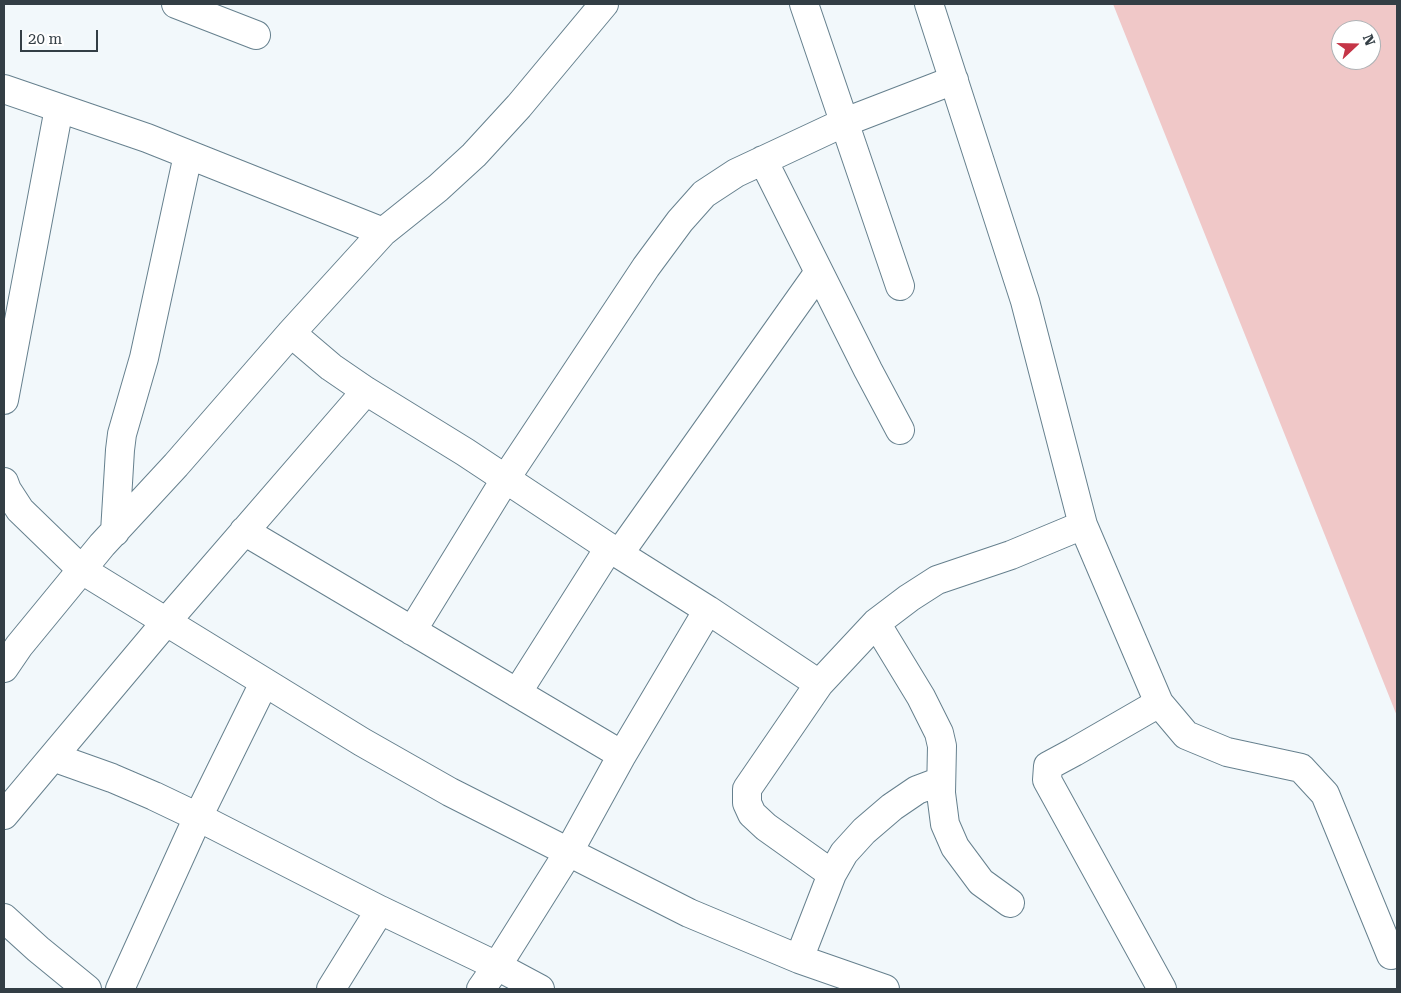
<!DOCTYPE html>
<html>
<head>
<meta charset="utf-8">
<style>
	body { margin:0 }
	#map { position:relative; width:1401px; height:993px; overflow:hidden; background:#f2f8fb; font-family:"Roboto Serif",serif }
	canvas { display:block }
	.frame { position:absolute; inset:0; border:5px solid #333e45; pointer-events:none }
	.north { position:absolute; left:1331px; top:20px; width:50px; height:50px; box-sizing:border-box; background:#fff; border:1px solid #adb2b5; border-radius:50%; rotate:69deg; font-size:14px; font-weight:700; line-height:20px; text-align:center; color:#333e45 }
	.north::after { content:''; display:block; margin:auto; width:18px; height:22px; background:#c53547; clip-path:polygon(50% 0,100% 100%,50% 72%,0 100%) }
	.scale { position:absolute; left:20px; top:30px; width:78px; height:22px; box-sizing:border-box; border:2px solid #333e45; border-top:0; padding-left:6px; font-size:15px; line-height:18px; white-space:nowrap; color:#333e45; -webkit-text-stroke:4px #fff; paint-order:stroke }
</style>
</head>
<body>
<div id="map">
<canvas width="1401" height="993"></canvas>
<div class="frame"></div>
<div class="north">N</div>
<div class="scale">20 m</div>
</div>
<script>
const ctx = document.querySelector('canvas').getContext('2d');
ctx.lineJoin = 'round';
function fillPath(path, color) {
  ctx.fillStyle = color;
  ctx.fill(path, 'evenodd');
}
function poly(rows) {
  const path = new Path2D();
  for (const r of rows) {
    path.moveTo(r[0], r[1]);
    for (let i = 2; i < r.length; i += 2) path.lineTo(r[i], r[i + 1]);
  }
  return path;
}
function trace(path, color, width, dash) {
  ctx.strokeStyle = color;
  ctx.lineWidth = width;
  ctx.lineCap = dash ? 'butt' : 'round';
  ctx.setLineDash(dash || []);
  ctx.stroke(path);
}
fillPath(poly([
	[1113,4,1397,4,1397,716],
	[1341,30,1371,30,1371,60,1341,60]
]), '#f0c8c8');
const minor = poly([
	[176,4,256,35],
	[804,4,900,286],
	[929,4,1025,301,1083,525,1159,703,1186,735,1227,752,1301,768,1325,794,1391,955],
	[4,89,147,138,383,232],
	[763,160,868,370,900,430],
	[291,333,331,367,366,391,465,452,619,554,708,610,819,684],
	[4,400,59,108],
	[4,482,7,490,20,510,82,570,362,742,450,792,689,913,799,959,885,989],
	[244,531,622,755],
	[115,532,120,450,122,434,144,358,188,155],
	[619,554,819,272],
	[876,623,921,697,939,733,942,746,941,793,945,824,955,847,981,882,1010,903],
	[412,631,506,478,646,267,680,221,704,194,736,173,845,122,954,80],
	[4,668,19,646,102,545,176,465,291,333,383,232,438,188,474,155,519,106,604,4],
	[517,693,609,548],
	[1159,703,1074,752,1048,766,1047,780,1162,989],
	[53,757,112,778,154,796,198,817,380,910,497,966,540,989],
	[4,815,166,622,366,391],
	[832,874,766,827,752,814,747,803,747,789,819,684,876,623,909,598,937,580,1011,555,1083,525],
	[4,918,38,949,87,989],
	[799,959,832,874,844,853,864,831,892,807,917,790,941,781],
	[120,989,198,817,264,683],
	[331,989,380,910],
	[481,989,497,966,568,853,622,755,708,610]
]);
trace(minor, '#66808e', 30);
trace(minor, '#fff', 28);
</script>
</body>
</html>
